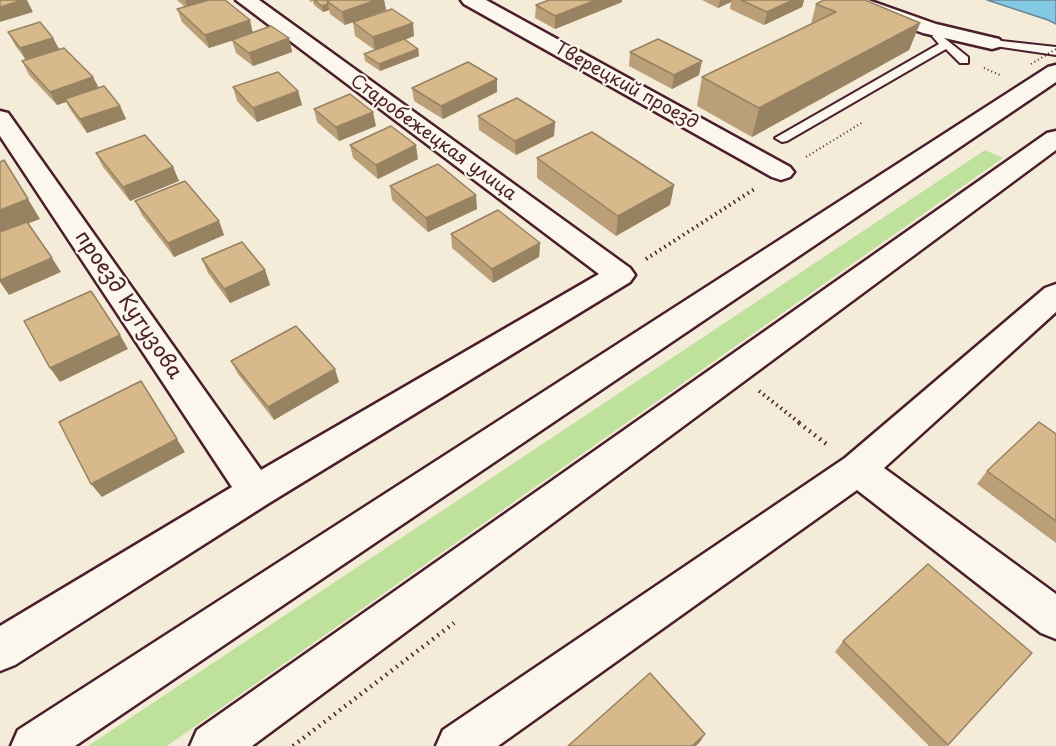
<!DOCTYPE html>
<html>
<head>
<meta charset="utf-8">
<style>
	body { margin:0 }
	canvas { display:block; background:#f4ebd9 }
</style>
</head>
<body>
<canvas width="1056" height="746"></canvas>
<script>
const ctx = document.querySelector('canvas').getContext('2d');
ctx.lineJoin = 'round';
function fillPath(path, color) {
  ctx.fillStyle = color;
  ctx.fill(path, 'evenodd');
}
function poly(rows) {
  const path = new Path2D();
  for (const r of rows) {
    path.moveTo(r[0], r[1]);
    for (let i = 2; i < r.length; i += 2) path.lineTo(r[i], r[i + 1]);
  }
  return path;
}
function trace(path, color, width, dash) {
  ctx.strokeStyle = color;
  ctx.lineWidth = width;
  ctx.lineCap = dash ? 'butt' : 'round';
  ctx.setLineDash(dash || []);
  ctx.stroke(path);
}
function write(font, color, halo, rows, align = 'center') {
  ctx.font = font + ' "Playpen Sans",sans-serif';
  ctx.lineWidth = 4.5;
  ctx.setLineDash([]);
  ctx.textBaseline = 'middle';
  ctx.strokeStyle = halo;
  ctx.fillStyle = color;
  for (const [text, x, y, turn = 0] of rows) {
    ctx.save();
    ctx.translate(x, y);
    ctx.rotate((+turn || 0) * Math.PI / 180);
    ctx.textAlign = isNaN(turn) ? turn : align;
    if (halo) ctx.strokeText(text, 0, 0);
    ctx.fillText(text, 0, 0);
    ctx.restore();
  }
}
fillPath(poly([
	[985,150,1003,158,167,746,88,746]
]), '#bee29c');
const water = poly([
	[987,0,1056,0,1056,24,1048,20,987,0]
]);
fillPath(water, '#82cae3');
trace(water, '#6c8699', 1.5);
const lane = poly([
	[938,33,968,57,968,63,960,63,946,49,787,141,782,142,775,138,939,44,932,36,938,33],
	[992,40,1056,47,1056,55,988,45,988,41,992,40]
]);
const street = poly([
	[236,0,259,0,630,268,635,275,630,282,269,503,15,665,0,671,0,626,232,487,0,136,0,111,8,113,261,470,599,274,236,0],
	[461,0,486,0,790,167,794,172,790,177,781,180,772,177,464,4,461,0],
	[839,0,868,0,936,24,999,39,1003,43,999,47,992,49,923,33,842,4,839,0],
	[1056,284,1056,312,884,468,1056,594,1056,639,1041,633,857,490,498,746,436,746,443,730,845,458,1045,288,1056,284]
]);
const secondary = poly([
	[1056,65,1056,82,75,746,11,746,18,730,1048,67,1056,65],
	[1056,131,1056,150,252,746,190,746,197,730,1047,133,1056,131]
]);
trace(lane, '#4a1f2b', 4);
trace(street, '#4a1f2b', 5);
trace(secondary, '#4a1f2b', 5);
trace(poly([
	[984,68,1002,76],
	[806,157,863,122]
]), '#4a1f2b', 2, [1, 3]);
trace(poly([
	[646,259,756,188],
	[759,391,801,424]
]), '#4a1f2b', 4, [1.5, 4]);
trace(poly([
	[799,423,829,446],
	[293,746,454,623]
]), '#4a1f2b', 4.5, [1.5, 5]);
fillPath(lane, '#fbf7ec');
fillPath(street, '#fbf7ec');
fillPath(secondary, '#fbf7ec');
trace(poly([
	[1031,64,1056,49]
]), '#4a1f2b', 2, [1, 3]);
fillPath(poly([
	[177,0,225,0,253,32,289,38,292,52,253,66,236,53,232,40,209,48,182,22,177,9,185,7],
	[309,0,384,0,386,10,345,25,330,14,329,10,323,12,314,5,313,1,311,2],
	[549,0,622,0,622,2,555,29,535,18,536,5],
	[702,0,804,0,802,7,764,25,730,9,731,2,718,8],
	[816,4,920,23,909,50,752,137,697,106,702,77,811,24],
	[353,22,414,36,405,40,418,49,419,56,380,71,365,61,364,54,375,50,355,36],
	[8,32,53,38,59,49,93,77,98,88,120,106,126,119,87,133,72,112,66,102,57,105,29,75,22,61,26,60,15,45],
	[630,52,699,75,672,89,629,66],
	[233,87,298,91,302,105,257,122,237,101],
	[412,88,497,92,443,119,414,101],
	[314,109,376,126,339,141,317,122],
	[478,116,555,122,554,136,516,155,479,130],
	[350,145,418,159,378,179,353,158],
	[96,153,173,167,179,181,130,201,103,167],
	[537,158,674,185,670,205,616,236,537,178],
	[390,186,477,209,428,232,392,200],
	[135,201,219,221,224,235,174,257,142,215],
	[451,234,540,243,539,257,493,283,452,248],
	[202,259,265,270,270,285,230,303,208,273],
	[231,361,339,382,274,420,238,374],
	[1056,434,1056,543,977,484,987,471],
	[843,641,948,745,946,746,929,746,835,652]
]), '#ba9f78');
fillPath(poly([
	[23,0,27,0,33,12,0,22,0,7],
	[185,0,215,0,189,10],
	[376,0,384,0,386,10,345,25,342,12],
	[596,0,622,0,622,2,555,29,555,16],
	[720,0,732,0,731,2,718,8],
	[793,0,804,0,802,7,764,25,767,12],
	[328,4,329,10,323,12,322,6],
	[250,20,253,34,209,48,205,35],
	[413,23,414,36,375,50,373,37],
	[920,23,909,50,752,137,759,108],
	[53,38,60,51,26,61,20,48],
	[289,38,292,52,253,66,249,53],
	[418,49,419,56,380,71,379,64],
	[702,61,699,75,672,89,674,75],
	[93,77,100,90,65,99,66,102,57,105,50,92],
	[497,79,497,92,443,119,441,106],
	[298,91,302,105,257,122,253,108],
	[120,106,126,119,87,133,80,119],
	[373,112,376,126,339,141,336,127],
	[555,122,554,136,516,155,515,141],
	[416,145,418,159,378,179,376,165],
	[173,167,179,181,130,201,123,187],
	[674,185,670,205,616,236,618,216],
	[476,195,477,209,428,232,426,218],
	[28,199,40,219,0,234,0,210],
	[219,221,224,235,174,257,168,243],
	[540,243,539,257,493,283,492,269],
	[52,258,61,272,9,295,0,282,0,280],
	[265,270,270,285,230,303,224,289],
	[120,335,128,349,60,382,50,368],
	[335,369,339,382,274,420,268,407],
	[177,439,185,452,102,497,91,484],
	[705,734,700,742,696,746,692,746]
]), '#978262');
const building = poly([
	[0,0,23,0,0,7,0,0],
	[209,0,225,0,250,20,205,35,177,9,209,0],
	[314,0,330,0,327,1,328,4,322,6,314,0],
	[330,0,376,0,342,12,327,1,330,0],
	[549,0,596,0,555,16,536,5,549,0],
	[741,0,793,0,767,12,741,0],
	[824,0,865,0,920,23,759,108,702,77,836,12,816,4,824,0],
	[392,9,413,23,373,37,353,22,392,9],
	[40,22,53,38,20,48,8,32,40,22],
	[271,26,289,38,249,53,232,40,271,26],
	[404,39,418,49,379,64,364,54,404,39],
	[658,39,702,61,674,75,630,52,658,39],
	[64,48,93,77,50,92,22,61,64,48],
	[468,62,497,79,441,106,412,88,468,62],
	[278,72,298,91,253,108,233,87,278,72],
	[104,86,120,106,80,119,65,99,104,86],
	[350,94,373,112,336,127,314,109,350,94],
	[517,98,555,122,515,141,478,116,517,98],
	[391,126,416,145,376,165,350,145,391,126],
	[592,132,674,185,618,216,537,158,592,132],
	[145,135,173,167,123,187,96,153,145,135],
	[4,160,28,199,0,210,0,162,4,160],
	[438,164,476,195,426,218,390,186,438,164],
	[185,181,219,221,168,243,135,201,185,181],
	[498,210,540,243,492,269,451,234,498,210],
	[27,222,52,258,0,280,0,232,27,222],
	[242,242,265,270,224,289,202,259,242,242],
	[91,291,120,335,50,368,24,321,91,291],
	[296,326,335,369,268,407,231,361,296,326],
	[141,381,177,439,91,484,59,422,141,381],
	[1039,422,1056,434,1056,521,987,471,1039,422],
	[928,564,1032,653,948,745,843,641,928,564],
	[650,673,705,734,692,746,568,746,650,673]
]);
fillPath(building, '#d8b98c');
trace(building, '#978262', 1.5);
write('18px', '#4a1f2b', '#fbf7ec', [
	["Тверецкий проезд",626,86,29],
	["Старобежецкая улица",433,138,36]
]);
write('21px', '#4a1f2b', '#fbf7ec', [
	["проезд Кутузова",128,305,56]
]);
</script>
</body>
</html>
